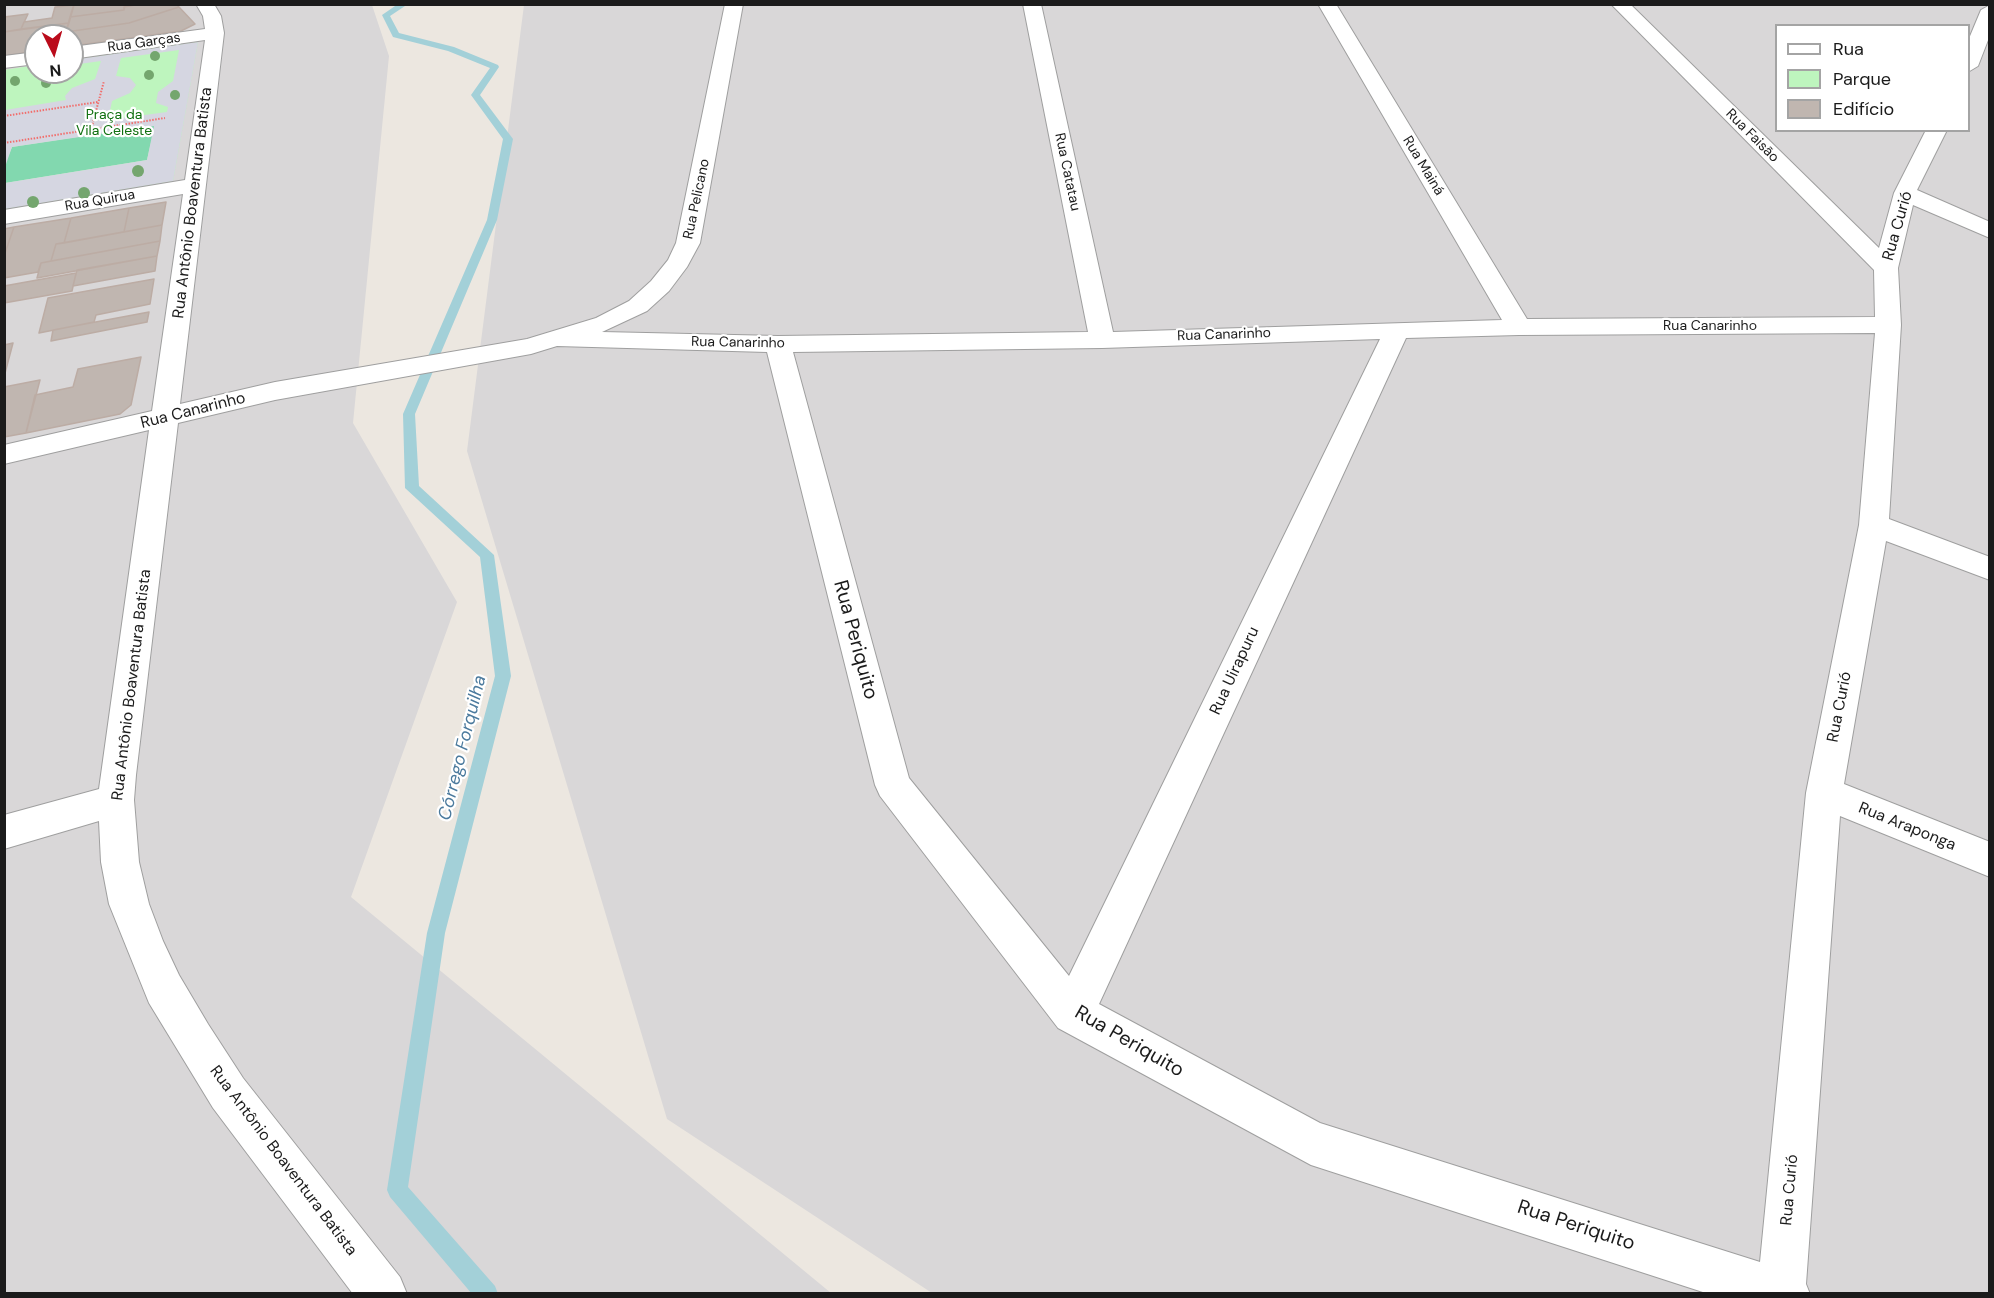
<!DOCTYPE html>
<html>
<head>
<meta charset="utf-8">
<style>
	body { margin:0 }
	#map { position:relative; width:1994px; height:1298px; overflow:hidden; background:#ece7e0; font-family:"DM Sans",sans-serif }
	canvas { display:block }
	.frame { position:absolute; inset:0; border:6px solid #1b1b1b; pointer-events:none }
	.legend { position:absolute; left:1775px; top:24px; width:195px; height:108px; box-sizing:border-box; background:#fff; border:2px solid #a4a4a4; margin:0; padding:8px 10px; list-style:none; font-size:18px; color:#1b1b1b }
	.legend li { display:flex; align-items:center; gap:12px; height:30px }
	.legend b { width:30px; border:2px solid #a4a4a4 }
	.north { position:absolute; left:24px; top:24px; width:60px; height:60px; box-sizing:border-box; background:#fff; border:2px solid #a4a4a4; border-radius:50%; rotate:175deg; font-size:16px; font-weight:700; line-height:24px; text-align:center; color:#1b1b1b }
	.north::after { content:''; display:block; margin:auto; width:21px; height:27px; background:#ba0b1b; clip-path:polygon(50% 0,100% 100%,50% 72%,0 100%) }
</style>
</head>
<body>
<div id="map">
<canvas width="1994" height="1298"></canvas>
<div class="frame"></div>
<ul class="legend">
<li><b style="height:8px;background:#fff"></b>Rua</li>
<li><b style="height:16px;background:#bef5be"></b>Parque</li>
<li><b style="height:16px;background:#c0b6b0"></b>Edifício</li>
</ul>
<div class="north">N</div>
</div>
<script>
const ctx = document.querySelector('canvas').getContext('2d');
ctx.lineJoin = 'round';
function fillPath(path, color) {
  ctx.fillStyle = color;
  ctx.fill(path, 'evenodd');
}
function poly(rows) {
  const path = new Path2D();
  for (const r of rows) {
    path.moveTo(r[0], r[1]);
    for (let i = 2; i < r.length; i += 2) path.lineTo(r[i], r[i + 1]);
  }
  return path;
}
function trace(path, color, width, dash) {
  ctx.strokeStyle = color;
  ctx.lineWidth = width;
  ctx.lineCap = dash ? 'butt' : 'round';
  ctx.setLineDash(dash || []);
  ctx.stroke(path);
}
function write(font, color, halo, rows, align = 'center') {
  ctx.font = font + ' "DM Sans",sans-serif';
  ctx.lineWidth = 4.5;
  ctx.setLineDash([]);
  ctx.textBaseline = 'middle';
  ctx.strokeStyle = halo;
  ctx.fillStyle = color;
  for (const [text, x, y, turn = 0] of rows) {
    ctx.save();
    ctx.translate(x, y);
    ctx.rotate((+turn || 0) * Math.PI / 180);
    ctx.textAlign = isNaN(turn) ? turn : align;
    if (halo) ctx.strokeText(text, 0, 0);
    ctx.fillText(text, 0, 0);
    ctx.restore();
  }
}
fillPath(poly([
	[5,5,372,5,389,56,353,423,457,602,351,897,831,1293,5,1294],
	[36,36,72,36,72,72,36,72],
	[524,5,1989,5,1989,1293,932,1293,667,1119,467,451],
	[1776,26,1968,26,1968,130,1776,130]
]), '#d9d7d8');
fillPath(poly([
	[198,42,173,181,5,209,4,70,36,65,36,72,72,72,72,60]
]), '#bef5be');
fillPath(poly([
	[155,125,147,160,5,183,4,167,12,147]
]), '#82d8af');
fillPath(poly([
	[198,42,173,181,5,209,5,183,147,160,154,126,12,147,5,167,5,110,66,100,65,96,72,88,95,79,101,61,72,65,72,60],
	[179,50,173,81,158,92,156,103,168,107,167,112,108,120,112,101,130,93,136,85,130,78,116,76,121,58]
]), '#d5d6e1');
fillPath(poly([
	[398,4,408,4,390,16,399,33,454,47,498,65,499,67,480,95,513,139,497,220,415,414,419,486,494,555,511,676,445,933,408,1187,495,1286,498,1294,472,1294,390,1197,387,1190,427,933,495,676,480,557,405,488,403,414,487,220,503,139,471,95,490,68,448,51,393,37,382,15,398,4]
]), '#a3d0d8');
const building = poly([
	[125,4,124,10,70,17,74,4,125,4],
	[141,4,176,4,179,7,129,23,66,32,70,17,124,10,124,7,141,4],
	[74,5,69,23,21,29,24,22,52,18,55,7,74,5],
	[179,7,195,24,181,31,72,46,72,36,64,36,66,32,129,23,179,7],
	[28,14,21,29,4,32,4,17,28,14],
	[69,23,64,36,36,36,36,51,4,56,4,32,69,23],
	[166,202,162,225,124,232,129,208,166,202],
	[129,208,124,232,64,243,71,218,129,208],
	[71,218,64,243,56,244,51,261,41,263,38,272,4,278,4,256,14,227,71,218],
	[162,225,160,241,51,261,56,244,162,225],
	[14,227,4,256,4,229,14,227],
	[160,241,157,256,37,278,41,263,160,241],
	[157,256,155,271,73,286,77,270,157,256],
	[76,273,72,291,4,303,4,286,76,273],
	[154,279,150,304,96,315,94,322,39,333,48,298,154,279],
	[149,312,147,322,51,341,53,330,149,312],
	[13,343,4,377,4,345,13,343],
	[141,357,131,405,120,414,26,433,35,395,73,387,78,369,141,357],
	[40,380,26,433,4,437,4,387,40,380]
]);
fillPath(building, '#c0b6b0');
trace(building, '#bcaca4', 1.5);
const minor = poly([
	[196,4,214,4,221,16,224,33,180,404,275,382,527,339,596,318,629,301,651,281,668,260,676,243,725,4,743,4,700,243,687,267,669,291,647,311,602,332,778,336,1088,332,1023,4,1041,4,1113,332,1502,320,1318,4,1336,4,1527,319,1875,317,1874,270,1611,4,1630,4,1879,248,1894,193,1926,130,1947,130,1917,190,1990,222,1990,238,1913,205,1898,268,1901,325,1889,519,1990,557,1990,580,1886,541,1844,784,1990,842,1990,877,1840,816,1806,1284,1810,1294,1709,1294,1311,1165,1058,1028,880,796,875,785,767,352,557,346,531,354,275,400,178,423,136,775,134,800,139,862,149,904,163,941,179,975,208,1024,243,1078,400,1277,407,1294,353,1294,213,1108,149,1003,109,904,101,862,99,821,4,849,4,815,99,789,149,430,4,464,4,445,152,411,183,194,4,224,4,210,185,180,205,40,72,59,72,47,205,29,203,16,196,4],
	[1875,333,1859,525,1806,793,1760,1262,1320,1123,1099,1004,1406,338,1519,335,1875,333],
	[1380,339,1069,976,909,778,793,352,1102,348,1380,339],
	[1990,5,1990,35,1978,66,1968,72,1968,41,1981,10,1990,5],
	[36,52,36,64,4,68,4,56,36,52]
]);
trace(minor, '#9f9f9f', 2);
trace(poly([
	[4,116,98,102],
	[91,130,104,81],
	[4,143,165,118]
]), '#f16e6c', 2, [1.5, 1.5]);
fillPath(minor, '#fff');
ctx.fillStyle = '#74a66e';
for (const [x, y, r] of [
	[155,56,5],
	[149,75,5],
	[15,81,5],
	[46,83,5],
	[175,95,5],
	[138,171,6],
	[84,193,6],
	[33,202,6]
]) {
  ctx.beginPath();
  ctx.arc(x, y, r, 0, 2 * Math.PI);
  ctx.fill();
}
write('14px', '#1b1b1b', '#fff', [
	["Rua Garças",144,43,-8],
	["Rua Faisão",1752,136,45],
	["Rua Mainá",1423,166,59],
	["Rua Catatau",1067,172,78],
	["Rua Pelicano",697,199,-78],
	["Rua Quirua",100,201,-10],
	["Rua Canarinho",1710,326],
	["Rua Canarinho",1224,335,-2],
	["Rua Canarinho",738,343,1]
]);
write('14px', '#117011', '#fff', [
	["Praça da",114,115],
	["Vila Celeste",114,131]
]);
write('16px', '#1b1b1b', '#fff', [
	["Rua Antônio Boaventura Batista",193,203,-83],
	["Rua Curió",1898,226,-74],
	["Rua Canarinho",193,411,-14],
	["Rua Uirapuru",1235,671,-65],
	["Rua Antônio Boaventura Batista",132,685,-83],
	["Rua Curió",1840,707,-79],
	["Rua Araponga",1907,827,22],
	["Rua Antônio Boaventura Batista",283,1161,53],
	["Rua Curió",1790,1190,-85]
]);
write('italic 18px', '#4b7a9d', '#fff', [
	["Córrego Forquilha",463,748,-76]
]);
write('20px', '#1b1b1b', '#fff', [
	["Rua Periquito",855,640,75],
	["Rua Periquito",1129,1042,30],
	["Rua Periquito",1576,1226,18]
]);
</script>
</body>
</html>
